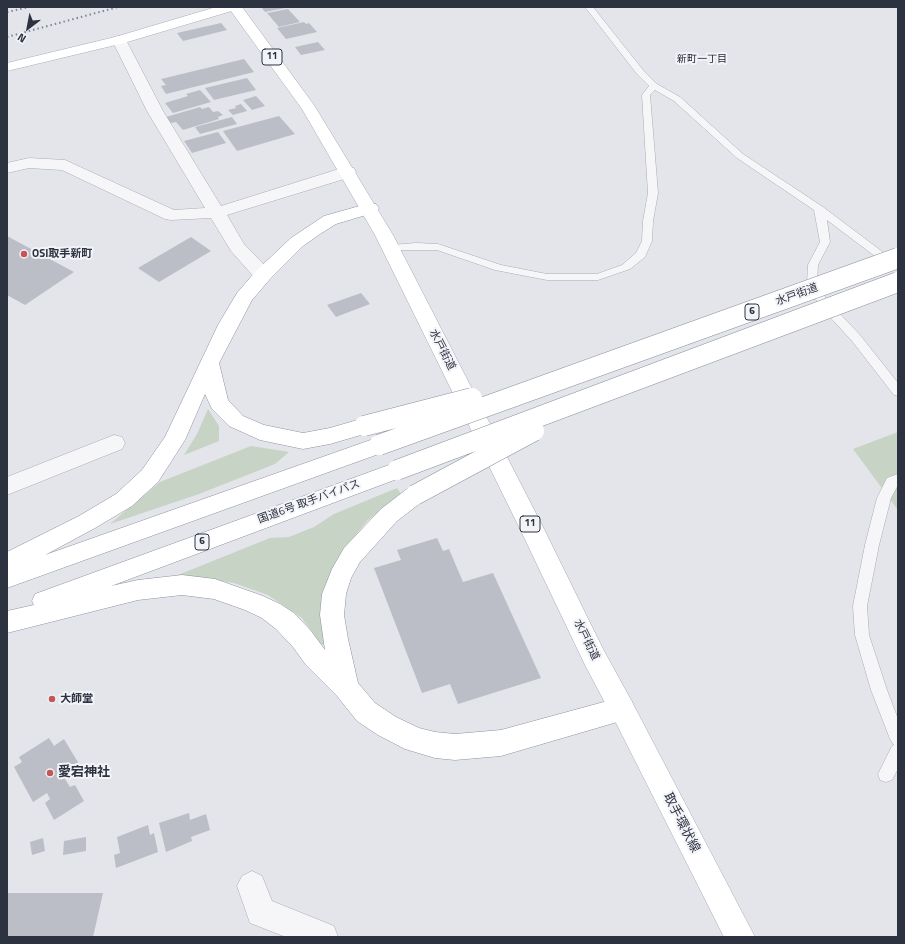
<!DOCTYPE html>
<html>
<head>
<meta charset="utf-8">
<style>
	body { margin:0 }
	#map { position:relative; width:905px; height:944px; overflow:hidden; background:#e3e5ea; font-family:"Titillium Web",sans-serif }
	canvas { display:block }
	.frame { position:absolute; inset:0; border:8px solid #2d3241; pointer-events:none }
	.north { position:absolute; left:8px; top:8px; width:40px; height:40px; -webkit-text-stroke:3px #f3f4f7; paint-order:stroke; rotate:212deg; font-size:11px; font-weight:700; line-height:16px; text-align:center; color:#2d3241 }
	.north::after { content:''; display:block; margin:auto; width:14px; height:18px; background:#2d3241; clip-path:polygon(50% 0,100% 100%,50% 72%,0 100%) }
</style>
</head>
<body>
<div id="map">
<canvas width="905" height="944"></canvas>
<div class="frame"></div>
<div class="north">N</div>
</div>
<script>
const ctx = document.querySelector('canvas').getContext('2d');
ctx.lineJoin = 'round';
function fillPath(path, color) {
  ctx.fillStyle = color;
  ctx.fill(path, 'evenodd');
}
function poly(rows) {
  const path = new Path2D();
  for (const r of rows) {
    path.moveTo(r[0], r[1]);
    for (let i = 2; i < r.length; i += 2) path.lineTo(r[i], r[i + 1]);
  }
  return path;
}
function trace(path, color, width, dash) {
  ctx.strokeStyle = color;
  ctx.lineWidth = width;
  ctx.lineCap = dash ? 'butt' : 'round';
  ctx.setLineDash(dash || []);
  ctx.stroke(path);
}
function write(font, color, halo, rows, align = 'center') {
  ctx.font = font + ' "Titillium Web","Noto Sans JP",sans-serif';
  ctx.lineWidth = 4;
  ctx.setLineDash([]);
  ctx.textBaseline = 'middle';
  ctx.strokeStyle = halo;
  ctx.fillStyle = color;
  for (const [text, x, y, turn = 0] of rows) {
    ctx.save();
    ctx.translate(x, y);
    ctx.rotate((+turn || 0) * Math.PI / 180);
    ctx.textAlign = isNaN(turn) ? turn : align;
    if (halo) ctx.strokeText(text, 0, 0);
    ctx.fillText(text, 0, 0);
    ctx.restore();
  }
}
fillPath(poly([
	[208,409,219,426,219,441,184,455,197,434],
	[898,432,898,510,853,449],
	[251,446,289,452,275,464,199,494,110,524,160,482],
	[397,488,401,494,368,520,342,552,327,643,321,645,302,618,268,595,234,583,208,579,173,577,270,538,289,537,314,527,334,514]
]), '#c7d3c5');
fillPath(poly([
	[261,7,285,7,285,8,265,12],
	[288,9,300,22,279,27,267,13],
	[304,22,306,24,309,23,317,32,286,39,277,28],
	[221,23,227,30,183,41,177,33],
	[318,42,325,50,301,55,295,47],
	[244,59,254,72,166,94,161,86,166,85,161,79],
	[247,78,256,90,214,100,205,88],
	[200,90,211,102,173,113,165,103,188,96,186,94],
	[256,96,265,106,252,110,243,100],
	[241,104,247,111,233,115,228,110,236,108,235,106],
	[200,107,202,109,209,107,213,112,218,111,223,115,218,117,219,119,183,130,176,122,171,123,166,117],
	[279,116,295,134,237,151,223,131],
	[232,117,237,124,200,134,195,127],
	[218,132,226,143,192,153,184,141],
	[7,236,74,272,25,305,7,295],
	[191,237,211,251,159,282,138,268],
	[361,293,370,304,336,317,327,305],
	[437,538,443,551,449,549,463,582,493,573,541,678,458,704,450,684,422,693,374,568,401,560,397,550],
	[49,738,54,746,64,739,82,769,65,779,70,787,75,785,84,801,54,820,45,803,50,799,47,793,33,802,14,767,22,762,19,757],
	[189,813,190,820,206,814,210,830,191,837,192,841,166,852,159,823],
	[148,825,150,835,154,833,158,852,116,868,114,855,120,853,117,837],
	[86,837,86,851,63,855,64,841],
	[43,838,45,851,32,855,30,842],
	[7,893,103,893,93,937,7,937]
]), '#bbbec6');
const lane = poly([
	[585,7,593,7,643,70,657,84,680,97,743,154,823,207,896,262,897,264,896,266,888,266,827,220,830,242,818,265,817,283,827,300,860,335,898,383,898,396,894,395,852,341,819,305,807,283,808,265,820,242,814,210,737,158,674,101,655,90,650,95,658,193,653,221,652,241,645,257,630,269,598,280,547,280,495,270,437,250,387,250,386,248,387,246,391,245,416,243,438,244,501,265,547,274,597,274,622,265,636,253,642,241,643,221,648,193,642,95,649,86,637,74,585,7],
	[898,474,898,485,891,498,879,545,867,606,869,635,887,690,898,719,898,769,892,780,886,782,880,780,878,774,892,746,894,745,890,739,871,690,855,635,853,606,865,545,877,498,887,478,898,474]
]);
const street = poly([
	[119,36,124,37,126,40,163,111,221,206,342,168,348,167,354,168,356,172,354,176,227,215,244,244,270,271,272,275,270,279,263,281,256,279,231,251,211,218,171,220,165,219,62,170,29,168,7,173,7,163,29,158,65,160,174,210,205,208,147,111,112,40,114,37,119,36],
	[114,435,122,437,125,443,122,449,7,495,7,477,114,435],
	[252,871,262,876,272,901,334,926,338,937,286,937,250,923,237,886,242,876,252,871]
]);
const secondary = poly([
	[216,7,237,7,235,10,124,43,7,71,7,63,115,37,216,7],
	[622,697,631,700,755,937,724,937,609,709,613,700,622,697]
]);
const primary = poly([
	[228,7,242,7,314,105,393,235,544,529,603,649,631,700,635,709,631,718,622,721,613,718,585,665,520,529,375,235,302,109,228,7]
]);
const highway = poly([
	[370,203,376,204,379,208,376,212,336,224,320,234,303,246,270,279,252,300,219,363,228,400,243,416,264,425,303,433,330,428,364,418,371,420,375,426,371,432,330,444,303,449,260,440,229,426,212,409,205,394,185,440,158,482,132,506,95,528,45,555,379,437,387,439,390,445,387,451,7,588,7,552,79,516,116,494,142,470,165,437,218,325,237,293,256,271,291,238,324,216,370,203],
	[397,462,405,464,408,470,405,476,111,586,138,580,182,575,215,579,263,596,280,604,294,613,311,631,325,650,320,615,322,594,332,569,344,548,381,509,407,489,415,486,423,489,426,495,423,501,397,521,360,562,351,578,346,594,344,615,348,639,358,683,375,703,396,717,419,728,435,732,455,734,501,730,622,697,631,700,635,709,631,718,501,756,455,760,435,758,405,749,378,735,357,721,337,696,306,665,293,647,276,629,262,618,245,610,214,599,182,595,138,600,7,633,7,611,34,605,32,601,35,594,397,462]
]);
trace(lane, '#a9acb4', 1);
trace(street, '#a9acb4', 1);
trace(secondary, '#a9acb4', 1);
trace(primary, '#a4a9b4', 1);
trace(highway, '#8c929f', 1);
fillPath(lane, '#f6f6f9');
fillPath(street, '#f6f6f9');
fillPath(secondary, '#fff');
fillPath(primary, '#fff');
fillPath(highway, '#fff');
trace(poly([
	[7,12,29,7],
	[7,37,118,7]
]), '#7e8492', 2, [1.5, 3]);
const highwayBridge = poly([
	[364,426,472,398],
	[379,445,898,258],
	[397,470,898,282],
	[415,495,534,431]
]);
trace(highwayBridge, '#8c929f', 21, []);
trace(highwayBridge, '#fff', 20);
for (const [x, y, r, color] of [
	[24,254,4,"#c2565b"],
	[52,699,4,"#c2565b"],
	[50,773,4,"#c2565b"]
]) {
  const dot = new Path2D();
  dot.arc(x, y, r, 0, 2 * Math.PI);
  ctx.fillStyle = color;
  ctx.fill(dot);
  trace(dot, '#f3f4f7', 1.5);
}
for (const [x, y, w] of [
	[272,57,20],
	[752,312,14],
	[530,524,20],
	[202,542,14]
]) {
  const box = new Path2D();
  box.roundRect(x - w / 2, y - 8, w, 16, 3);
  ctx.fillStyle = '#f3f4f7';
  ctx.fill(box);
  trace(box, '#2d3241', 1);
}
write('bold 10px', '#2d3241', null, [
	["11",272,57],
	["6",752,312],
	["11",530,524],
	["6",202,542]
]);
write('10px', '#1f2332', '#f3f4f7', [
	["新町一丁目",702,60]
]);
write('bold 11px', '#2d3241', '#f3f4f7', [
	["OSI取手新町",32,254],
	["大師堂",60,699]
], 'left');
write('11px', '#2d3241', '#f3f4f7', [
	["水戸街道",797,295,-20],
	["水戸街道",442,350,63],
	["国道6号 取手バイパス",309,502,-20],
	["水戸街道",586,640,64]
]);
write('bold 13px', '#2d3241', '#f3f4f7', [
	["愛宕神社",58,773]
], 'left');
write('13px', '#2d3241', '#f3f4f7', [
	["取手環状線",681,823,63]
]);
</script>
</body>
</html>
